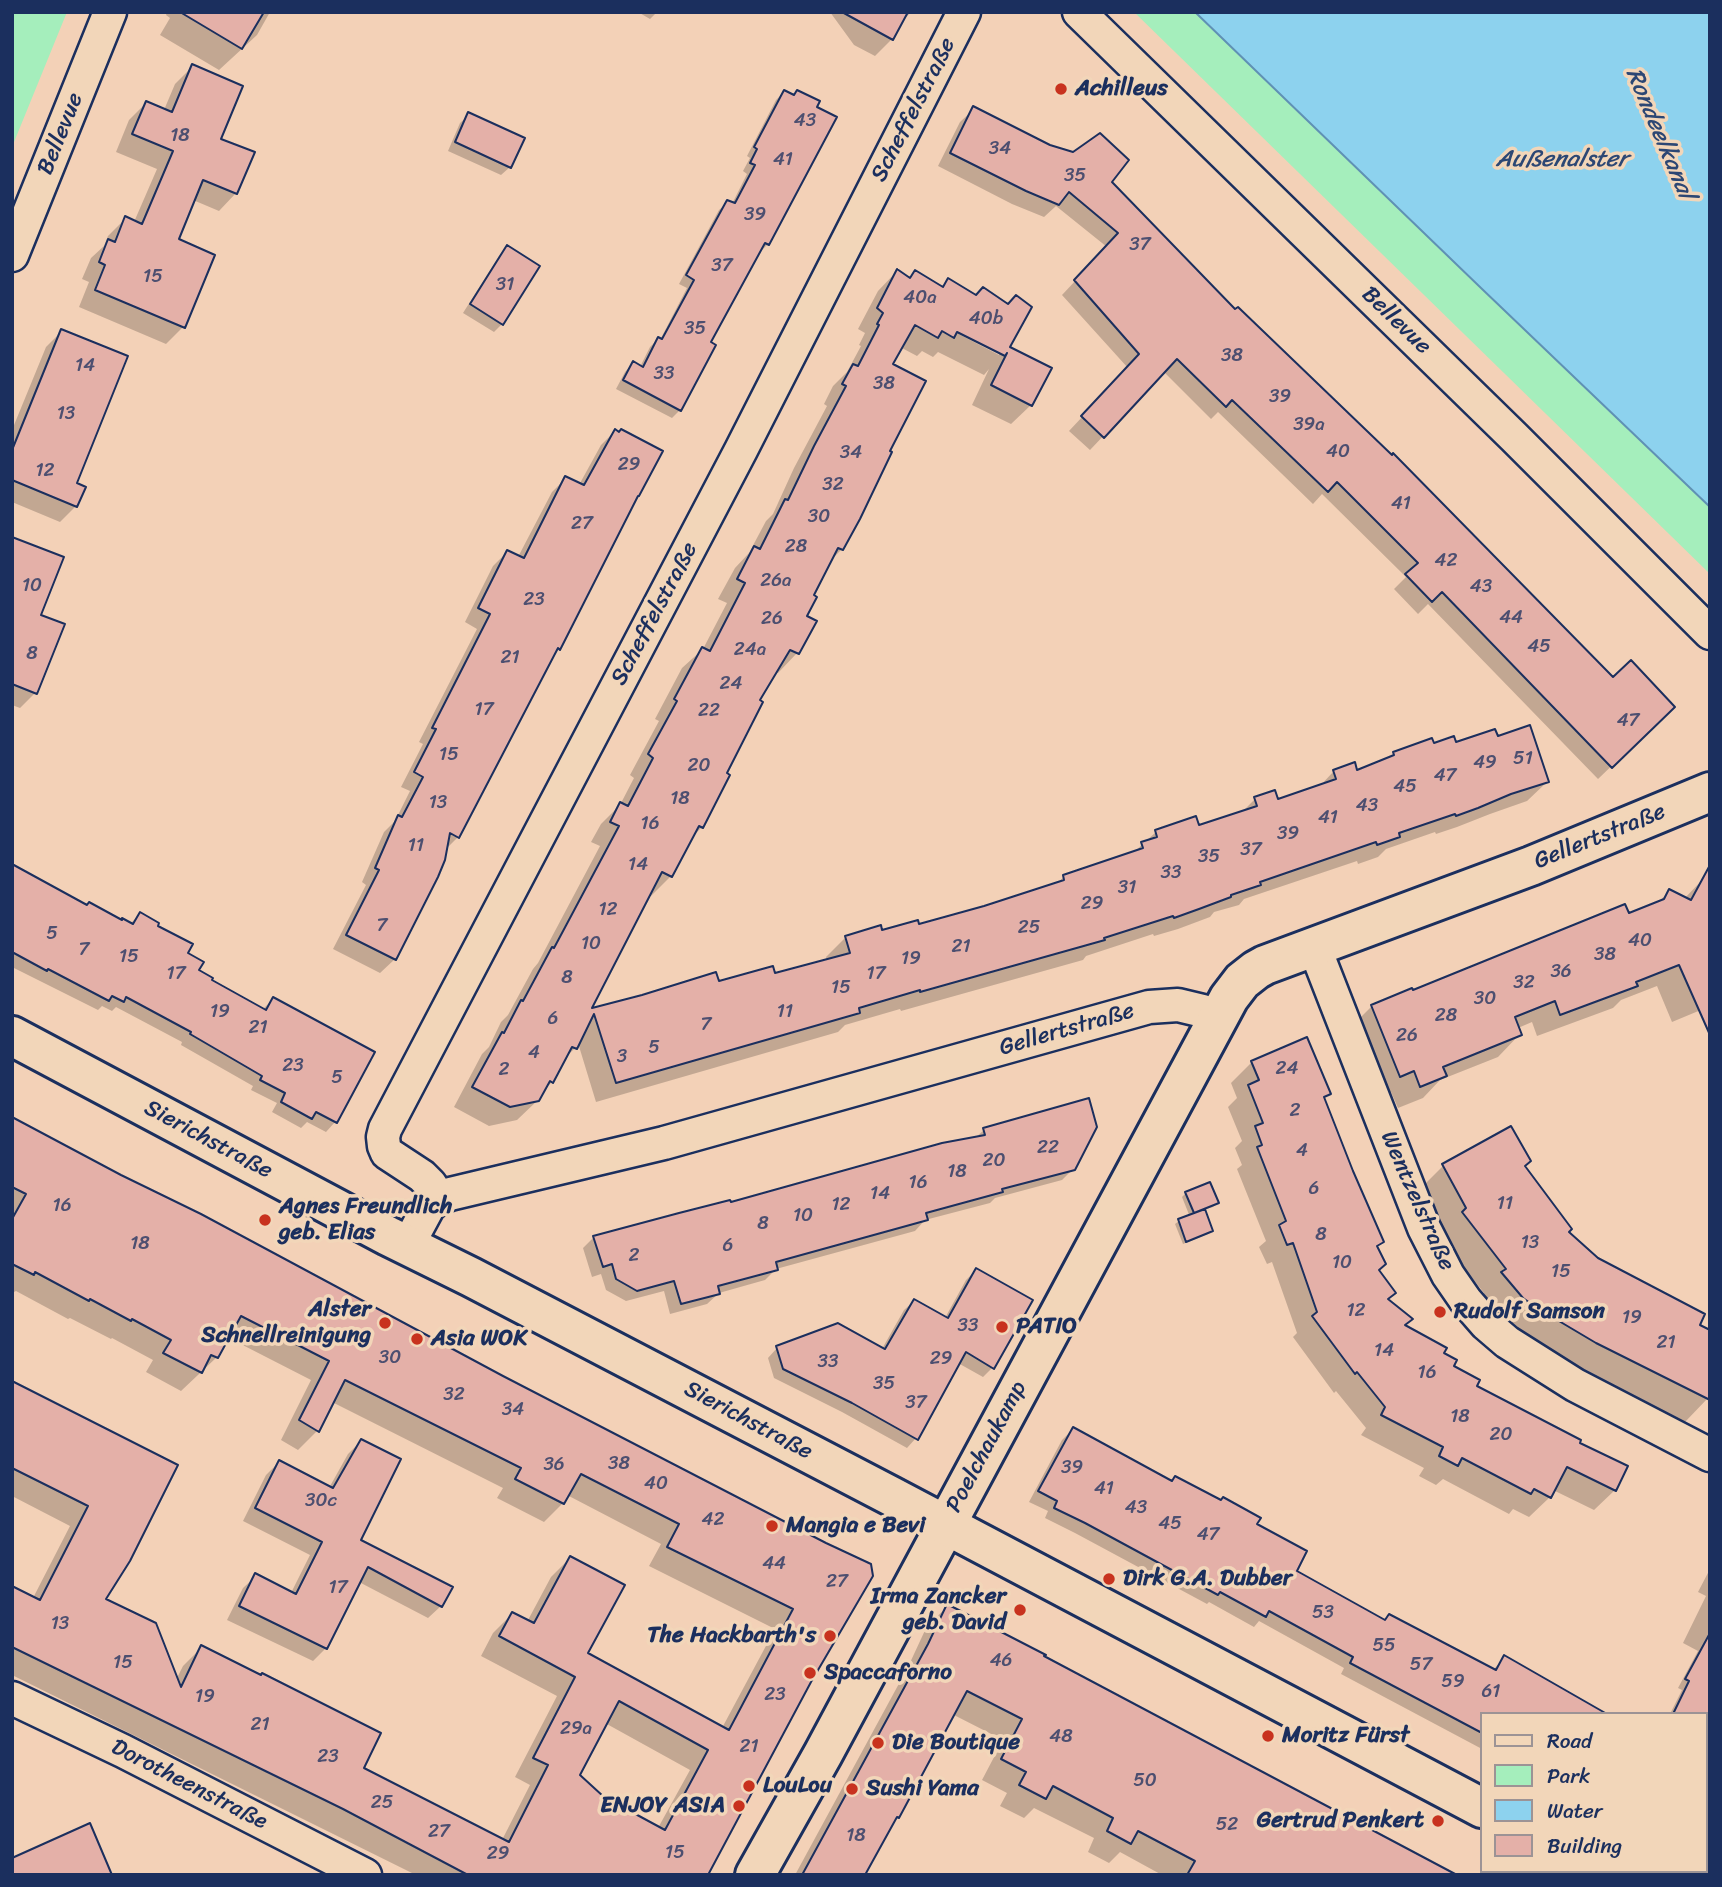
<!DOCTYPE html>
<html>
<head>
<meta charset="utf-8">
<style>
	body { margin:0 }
	#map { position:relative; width:1722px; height:1887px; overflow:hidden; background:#f3d1b7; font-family:Sriracha,sans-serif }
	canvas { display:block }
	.frame { position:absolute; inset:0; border:14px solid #1b2f5e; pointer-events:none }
	.legend { position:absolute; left:1480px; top:1712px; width:228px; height:161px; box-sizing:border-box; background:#f2d6b9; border:2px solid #9c9395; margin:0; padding:9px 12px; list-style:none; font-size:21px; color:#1b2f5e }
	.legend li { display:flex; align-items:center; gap:14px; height:35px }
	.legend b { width:35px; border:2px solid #9c9395 }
</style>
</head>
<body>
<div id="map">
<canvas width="1722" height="1887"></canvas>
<div class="frame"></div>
<ul class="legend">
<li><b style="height:9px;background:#f2d6b9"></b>Road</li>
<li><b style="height:19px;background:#a5eebc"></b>Park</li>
<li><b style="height:19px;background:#8dd2ee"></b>Water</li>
<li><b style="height:19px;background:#e4b0a8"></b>Building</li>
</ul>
</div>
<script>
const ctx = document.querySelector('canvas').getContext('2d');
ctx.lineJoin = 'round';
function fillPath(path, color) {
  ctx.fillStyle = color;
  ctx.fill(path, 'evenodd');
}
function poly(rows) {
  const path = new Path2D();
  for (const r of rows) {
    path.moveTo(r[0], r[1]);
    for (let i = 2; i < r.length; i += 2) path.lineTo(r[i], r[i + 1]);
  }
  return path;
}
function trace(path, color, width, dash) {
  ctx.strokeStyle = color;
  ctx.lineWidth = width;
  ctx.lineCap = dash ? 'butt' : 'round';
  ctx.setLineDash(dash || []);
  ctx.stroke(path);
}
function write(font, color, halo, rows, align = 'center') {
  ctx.font = font + ' Sriracha,sans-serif';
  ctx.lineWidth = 7;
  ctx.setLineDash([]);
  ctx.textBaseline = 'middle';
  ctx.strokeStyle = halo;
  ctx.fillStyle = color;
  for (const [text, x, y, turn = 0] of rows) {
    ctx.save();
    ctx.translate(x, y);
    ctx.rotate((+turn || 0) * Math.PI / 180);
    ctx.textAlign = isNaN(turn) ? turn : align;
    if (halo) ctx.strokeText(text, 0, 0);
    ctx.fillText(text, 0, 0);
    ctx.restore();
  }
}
fillPath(poly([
	[12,12,67,12,12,147],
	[1134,12,1195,12,1710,507,1710,574],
	[1706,1792,1710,1794,1710,1856,1706,1863]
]), '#a5eebc');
const water = poly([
	[1195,12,1710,12,1710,507,1481,288,1195,12]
]);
fillPath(water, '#8dd2ee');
trace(water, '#5f91b4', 2);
fillPath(poly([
	[167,12,270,12,257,35,219,70,160,35,170,18,166,15],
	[638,12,657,12,650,19],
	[830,12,911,12,901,23,892,39,875,56,854,45],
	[192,67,219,140,236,193,219,211,193,200,176,240,183,327,166,344,79,307,89,282,82,279,91,258,104,246,108,236,125,219,134,222,157,169,116,152,129,120,146,103,164,110,175,84],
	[784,92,768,244,759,253,709,343,680,410,672,418,616,389,625,372,633,363,640,367,650,347,658,339,660,340,687,288,679,284,719,210,728,202,732,204,747,174,743,171,750,158,747,156,776,100],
	[974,109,1109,182,1235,312,1613,680,1673,707,1598,779,1428,604,1418,614,1394,589,1406,577,1322,494,1313,504,1218,412,1211,419,1164,372,1090,450,1069,431,1128,368,1062,295,1107,247,1056,206,1044,217,1012,204,938,166,960,122],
	[469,115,510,167,501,175,448,151,460,123],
	[508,247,502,324,494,332,463,313,499,256],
	[897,271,908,279,915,272,941,288,948,280,1008,348,1031,405,1011,424,972,405,989,369,984,375,938,352,933,357,922,351,917,356,900,347,891,365,842,549,830,561,812,596,805,616,815,621,797,653,778,673,775,672,758,701,702,827,690,839,671,876,651,896,649,894,589,1010,718,983,774,976,827,961,826,957,845,938,918,926,1056,884,1064,877,1133,853,1156,832,1198,827,1241,813,1255,799,1277,801,1319,787,1334,771,1356,772,1388,760,1394,753,1433,746,1497,738,1547,782,1527,801,1490,814,1457,827,1436,834,1435,832,1386,849,1378,857,1358,864,1357,861,1244,899,1239,905,1214,912,1210,917,1178,929,1154,936,1153,934,1086,956,1083,960,901,1011,900,1009,845,1025,838,1032,596,1102,578,1043,575,1048,562,1061,552,1082,542,1092,538,1100,517,1120,489,1126,454,1107,482,1054,489,1047,501,1022,508,1015,533,969,538,963,600,846,591,842,601,824,620,805,634,778,630,775,659,721,655,719,682,668,703,649,727,603,718,599,735,568,749,553,766,521,773,514,794,468,827,406,824,404,833,386,847,372,861,346,859,345,865,333,858,329,878,291],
	[950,326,999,351,999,355,949,329],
	[62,331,76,506,60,522,12,502,12,430,46,347],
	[615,431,638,495,559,649,552,655,458,837,445,850,395,959,380,973,333,949,366,885,362,882,384,832,395,821,410,791,401,787,423,744,419,742,477,629,465,622,493,566,507,552,518,557,552,492,566,478,579,485,601,445],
	[12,539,39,616,35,693,20,708,12,705],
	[12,866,87,906,130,924,140,914,186,954,196,971,209,981,262,1010,273,999,335,1122,326,1132,307,1122,301,1128,272,1112,277,1103,251,1090,253,1086,181,1045,182,1042,116,1007,112,1011,102,1006,98,1010,12,967],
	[1704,878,1708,1007,1672,1022,1657,986,1621,1000,1613,1008,1537,1036,1532,1022,1518,1028,1520,1034,1498,1057,1440,1080,1423,1098,1398,1108,1391,1092,1377,1098,1350,1028,1372,1006,1628,915,1657,904,1669,891,1684,899],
	[1252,1062,1329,1094,1323,1099,1382,1242,1376,1248,1377,1270,1386,1300,1404,1326,1441,1354,1452,1366,1475,1387,1577,1444,1615,1490,1594,1510,1553,1490,1550,1497,1529,1517,1513,1509,1509,1514,1443,1479,1436,1485,1419,1476,1424,1468,1361,1435,1366,1428,1336,1391,1334,1393,1293,1337,1297,1333,1272,1262,1267,1264,1259,1247,1266,1241,1237,1169,1242,1165,1235,1148,1242,1141,1228,1107,1237,1098,1231,1083],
	[12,1119,502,1378,825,1545,809,1681,705,1875,416,1875,12,1675,12,1588,33,1598,70,1526,12,1496,12,1383,176,1466,103,1599,176,1680,183,1666,202,1647,362,1768,502,1840,530,1785,515,1777,557,1696,481,1656,493,1633,512,1614,527,1622,551,1577,570,1558,586,1654,722,1728,775,1629,649,1566,661,1544,567,1495,563,1503,544,1522,497,1498,503,1488,332,1402,318,1430,298,1450,281,1440,311,1380,227,1337,217,1357,181,1391,146,1372,153,1360,112,1338,111,1339,70,1318,68,1319,16,1291,12,1293],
	[605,1723,690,1770,658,1828,603,1798,578,1776],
	[1510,1128,1523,1167,1566,1232,1597,1259,1697,1325,1708,1398,1685,1422,1573,1366,1499,1320,1479,1297,1484,1293,1440,1237,1420,1189,1443,1166],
	[984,1130,1073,1169,1062,1180,995,1198,990,1203,925,1220,915,1231,776,1269,765,1280,719,1293,707,1304,670,1314,664,1291,626,1301,606,1290,601,1274,592,1277,583,1248,594,1237,730,1204,975,1138],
	[1186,1193,1217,1203,1213,1207,1203,1210,1211,1231,1208,1234,1183,1244,1175,1224,1179,1221,1190,1217,1182,1197],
	[976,1270,992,1368,983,1377,958,1363,916,1438,907,1448,842,1412,774,1378,768,1358,777,1348,882,1349,904,1310,914,1301,945,1318,966,1280],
	[1073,1429,1255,1525,1294,1571,1384,1621,1389,1616,1493,1670,1504,1658,1482,1714,1482,1749,1341,1674,1344,1668,1259,1621,1254,1627,1209,1602,1207,1604,1075,1533,1045,1518,1048,1511,1029,1502,1062,1440],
	[361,1441,359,1540,441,1606,428,1618,359,1582,326,1648,313,1661,227,1620,243,1588,256,1576,291,1593,310,1555,243,1521,266,1475,279,1462,329,1488,348,1454],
	[1710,1569,1710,1758,1706,1765,1706,1714,1670,1714,1682,1690,1678,1688,1698,1651,1683,1643,1706,1596,1698,1592],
	[948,1606,1451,1875,1162,1875,1120,1852,1109,1863,1088,1852,1094,1838,1034,1808,1024,1818,1000,1806,1007,1793,982,1780,1003,1740,952,1714,864,1875,795,1875,908,1667,927,1626]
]), '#0003');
const building = poly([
	[180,12,264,12,242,49,180,12],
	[842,12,908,12,893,40,842,12],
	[192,64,243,86,221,139,255,152,237,194,203,180,179,239,215,255,185,328,95,290,105,265,99,262,108,239,115,242,125,216,142,224,173,151,132,134,146,101,172,112,192,64],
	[784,90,794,95,797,90,820,101,817,107,837,117,769,245,765,243,711,342,716,345,681,411,623,380,633,361,643,367,658,337,662,339,694,280,686,275,727,200,735,203,755,165,750,163,757,149,754,147,784,90],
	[973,106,1050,145,1073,152,1100,133,1129,160,1112,182,1235,309,1238,307,1392,455,1393,453,1613,677,1631,660,1675,707,1612,768,1442,592,1432,602,1405,574,1418,563,1337,482,1328,492,1232,400,1226,407,1177,359,1104,438,1081,416,1139,354,1074,280,1118,233,1069,192,1059,205,1026,191,950,153,973,106],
	[468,112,525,138,511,168,455,142,468,112],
	[507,245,540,266,503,325,470,304,507,245],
	[897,269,910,278,915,270,943,287,948,278,976,295,983,287,1008,304,1016,295,1032,307,1010,347,1052,368,1032,406,991,385,1007,353,1005,356,957,332,954,338,942,331,938,338,915,325,893,364,926,381,890,451,892,452,860,519,843,550,838,548,814,595,817,597,807,616,817,621,799,654,790,650,760,700,763,702,727,773,730,775,703,828,699,826,672,877,662,872,592,1008,642,995,716,972,719,981,773,966,775,973,850,953,845,936,881,925,882,930,918,920,919,924,984,906,1064,880,1063,875,1143,848,1141,842,1157,837,1155,830,1196,816,1199,825,1257,806,1254,797,1275,790,1278,799,1336,779,1333,770,1355,762,1357,770,1394,755,1393,752,1432,738,1434,743,1454,736,1456,742,1495,729,1498,736,1530,725,1549,782,1511,794,1478,808,1456,816,1455,814,1399,833,1400,837,1377,845,1376,842,1260,882,1261,885,1231,895,1231,897,1199,909,1174,918,1173,916,1104,938,1105,940,920,992,920,990,859,1008,860,1013,616,1083,594,1014,577,1049,572,1047,553,1083,550,1081,539,1101,510,1107,472,1087,502,1032,504,1033,521,1000,523,1001,552,947,554,948,619,826,610,822,620,802,628,806,653,758,648,754,677,701,674,699,702,647,710,651,745,583,737,579,754,546,760,549,785,499,788,500,814,446,846,386,842,384,853,364,858,366,879,325,877,324,883,313,877,308,897,269],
	[61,329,128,356,77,483,86,487,77,507,12,480,12,450,61,329],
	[615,429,619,432,621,429,663,451,639,496,638,496,560,650,558,648,459,838,450,833,445,860,438,877,396,960,346,935,379,870,375,868,398,815,402,817,423,777,414,772,436,729,432,728,490,614,478,608,507,550,524,558,565,476,584,485,615,429],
	[12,537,64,557,41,615,65,624,37,694,12,684,12,537],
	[12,864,87,905,89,902,122,920,122,918,133,924,140,912,159,923,158,926,193,944,188,953,204,962,199,970,213,978,212,980,266,1010,273,997,375,1052,337,1123,316,1112,312,1119,281,1102,285,1093,260,1080,262,1076,190,1034,191,1032,126,997,124,1002,112,996,109,1001,48,969,47,971,12,952,12,864],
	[1710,865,1710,1035,1679,965,1636,982,1638,986,1560,1015,1555,1001,1515,1017,1522,1035,1443,1067,1447,1076,1420,1087,1414,1071,1400,1077,1371,1005,1412,988,1413,990,1625,904,1629,913,1664,899,1669,889,1691,900,1710,865],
	[1307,1037,1331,1094,1324,1097,1353,1171,1384,1242,1377,1246,1386,1264,1379,1270,1396,1293,1388,1299,1413,1319,1405,1325,1447,1348,1444,1353,1457,1360,1454,1366,1480,1380,1477,1386,1581,1440,1580,1443,1628,1466,1616,1491,1567,1467,1551,1498,1534,1489,1531,1494,1462,1458,1458,1466,1439,1456,1443,1447,1381,1415,1385,1407,1357,1372,1355,1374,1312,1316,1317,1312,1293,1243,1287,1245,1279,1225,1286,1221,1257,1147,1262,1145,1255,1126,1263,1123,1248,1085,1259,1080,1251,1061,1307,1037],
	[1089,1098,1097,1127,1075,1170,1002,1189,1003,1192,926,1213,928,1220,776,1262,778,1270,718,1286,720,1294,681,1304,674,1281,637,1291,616,1279,612,1264,603,1267,593,1236,679,1213,730,1200,731,1202,942,1143,985,1135,983,1128,1089,1098],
	[12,1117,121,1175,201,1214,503,1376,826,1543,871,1564,873,1576,811,1682,708,1875,468,1875,343,1809,12,1647,12,1586,40,1600,88,1506,12,1468,12,1381,178,1465,130,1561,106,1599,156,1623,181,1687,201,1645,261,1675,262,1673,381,1733,364,1768,509,1842,548,1765,533,1758,575,1677,499,1636,512,1612,534,1623,570,1556,625,1585,588,1653,729,1730,793,1609,667,1547,679,1524,581,1474,564,1504,515,1479,521,1468,345,1380,319,1432,299,1420,329,1361,241,1316,218,1358,211,1355,202,1373,163,1353,171,1340,132,1319,131,1321,90,1299,89,1301,35,1272,34,1275,12,1264,12,1219,26,1194,12,1187,12,1117],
	[619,1701,708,1750,665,1830,604,1797,580,1775,619,1701],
	[1511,1126,1531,1161,1525,1166,1572,1229,1569,1232,1598,1258,1705,1314,1700,1325,1710,1330,1710,1400,1596,1343,1537,1308,1523,1298,1501,1272,1506,1269,1462,1212,1466,1208,1442,1164,1511,1126],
	[1210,1182,1219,1203,1194,1213,1185,1192,1210,1182],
	[1205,1209,1213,1231,1186,1242,1178,1219,1205,1209],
	[976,1268,1033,1300,994,1369,966,1352,918,1440,852,1403,783,1369,776,1346,838,1323,885,1349,914,1299,948,1318,976,1268],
	[1073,1427,1172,1481,1175,1476,1221,1500,1223,1497,1261,1518,1257,1524,1307,1551,1297,1571,1385,1620,1389,1614,1496,1670,1504,1655,1607,1714,1482,1714,1482,1733,1350,1663,1353,1657,1269,1611,1266,1617,1220,1592,1218,1595,1085,1523,1054,1508,1057,1501,1038,1491,1073,1427],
	[361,1439,401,1459,361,1540,453,1587,442,1607,368,1567,327,1649,239,1606,255,1573,296,1594,322,1542,255,1508,279,1460,333,1488,361,1439],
	[947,1604,1046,1655,1044,1656,1457,1875,1187,1875,1195,1861,1138,1831,1131,1844,1107,1831,1113,1818,1053,1786,1046,1799,1019,1785,1026,1772,1001,1759,1022,1719,967,1691,899,1818,897,1817,865,1875,802,1875,928,1644,947,1604],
	[1710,1633,1710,1714,1673,1714,1689,1681,1685,1679,1710,1633],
	[90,1823,112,1875,12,1875,12,1858,90,1823]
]);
fillPath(building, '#e4b0a8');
trace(building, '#1b2f5e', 2);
const minor = poly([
	[1079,12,1514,437,1710,633],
	[12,255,110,12],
	[1314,946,1424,1228,1448,1275,1466,1301,1486,1324,1507,1342,1575,1385,1710,1455],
	[439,1198,430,1184,422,1176,387,1153,384,1146,383,1137,385,1129,741,450,964,12],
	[408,1245,429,1206,439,1198,450,1194,664,1143,1149,1007,1178,1005,1203,1011,1219,1018],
	[12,1698,123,1751,365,1875]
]);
const tertiary = poly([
	[755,1875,823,1754,1229,998,1242,981,1256,970,1265,965,1531,866,1710,792]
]);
const secondary = poly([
	[12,1036,388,1236,471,1277,891,1496,1482,1808],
	[1601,1871,1608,1875]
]);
trace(minor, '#1b2f5e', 37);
trace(tertiary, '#1b2f5e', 44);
trace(secondary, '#1b2f5e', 44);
trace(minor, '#f2d6b9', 32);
trace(tertiary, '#f2d6b9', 38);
trace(secondary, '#f2d6b9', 38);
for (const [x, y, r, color] of [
	[1061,89,7,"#c8321e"],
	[265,1220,7,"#c8321e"],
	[1440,1312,7,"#c8321e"],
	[385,1323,7,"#c8321e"],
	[1002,1327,7,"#c8321e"],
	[417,1339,7,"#c8321e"],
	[772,1526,7,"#c8321e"],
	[1109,1579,7,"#c8321e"],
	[1020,1610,7,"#c8321e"],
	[830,1636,7,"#c8321e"],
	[810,1673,7,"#c8321e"],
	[1268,1736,7,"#c8321e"],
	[878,1743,7,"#c8321e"],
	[749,1786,7,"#c8321e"],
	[852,1789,7,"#c8321e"],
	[739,1806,7,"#c8321e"],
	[1438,1821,7,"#c8321e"]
]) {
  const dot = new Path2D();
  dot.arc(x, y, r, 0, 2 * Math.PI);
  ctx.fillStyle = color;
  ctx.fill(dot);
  trace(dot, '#f2d6b9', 2.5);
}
write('19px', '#4d4f70', null, [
	["43",805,121],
	["18",180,136],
	["34",1000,149],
	["41",783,160],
	["35",1075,176],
	["39",755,215],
	["37",1140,245],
	["37",722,266],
	["15",153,277],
	["31",505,285],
	["40a",920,298],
	["40b",986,319],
	["35",695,329],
	["38",1232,356],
	["14",85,366],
	["33",664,374],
	["38",884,384],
	["39",1280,397],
	["13",66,414],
	["39a",1309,425],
	["40",1338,452],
	["34",851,453],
	["29",629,465],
	["12",45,471],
	["32",833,485],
	["41",1401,504],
	["30",819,517],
	["27",582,524],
	["28",796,547],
	["42",1446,561],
	["26a",776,581],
	["10",32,586],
	["43",1481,587],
	["23",534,600],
	["44",1511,618],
	["26",772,619],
	["45",1539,647],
	["24a",750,650],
	["8",32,654],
	["21",510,658],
	["24",731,684],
	["17",484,710],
	["22",709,711],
	["47",1628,721],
	["15",449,755],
	["51",1523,759],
	["49",1485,763],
	["20",699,766],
	["47",1445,776],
	["45",1405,787],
	["18",680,799],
	["13",438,803],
	["43",1367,806],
	["41",1328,818],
	["16",650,824],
	["39",1288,834],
	["11",416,846],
	["37",1251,850],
	["35",1209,857],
	["14",638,865],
	["33",1171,873],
	["31",1127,888],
	["29",1092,904],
	["12",608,910],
	["7",382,926],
	["25",1029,928],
	["5",52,934],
	["40",1640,941],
	["10",591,944],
	["21",961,947],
	["7",84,950],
	["38",1605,955],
	["15",129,957],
	["19",911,959],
	["36",1561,972],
	["17",176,974],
	["17",876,974],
	["8",567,978],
	["32",1524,983],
	["15",841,988],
	["30",1485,999],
	["19",220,1012],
	["11",785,1012],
	["28",1446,1016],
	["6",553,1019],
	["7",706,1025],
	["21",258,1028],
	["26",1407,1036],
	["5",654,1048],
	["4",534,1053],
	["3",622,1057],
	["23",293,1066],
	["24",1287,1069],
	["2",504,1070],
	["5",337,1078],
	["2",1295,1111],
	["22",1048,1148],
	["4",1302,1151],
	["20",994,1161],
	["18",957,1172],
	["16",918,1183],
	["6",1314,1189],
	["14",880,1194],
	["11",1505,1204],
	["12",841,1205],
	["16",62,1206],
	["10",803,1216],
	["8",763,1224],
	["8",1321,1235],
	["13",1530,1243],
	["18",140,1244],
	["6",728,1246],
	["2",634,1256],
	["10",1342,1263],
	["15",1561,1272],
	["12",1356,1311],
	["19",1632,1318],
	["33",968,1326],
	["21",1666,1343],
	["14",1384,1351],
	["30",390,1358],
	["29",941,1359],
	["33",828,1362],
	["16",1427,1373],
	["35",884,1384],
	["32",454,1395],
	["37",916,1403],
	["34",513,1410],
	["18",1460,1417],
	["20",1501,1435],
	["38",619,1464],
	["36",554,1465],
	["39",1072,1468],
	["40",656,1484],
	["41",1104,1489],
	["30c",321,1501],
	["43",1136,1508],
	["42",713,1520],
	["45",1170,1524],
	["47",1208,1535],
	["44",774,1564],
	["27",837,1582],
	["17",338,1588],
	["53",1323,1613],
	["13",60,1624],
	["55",1384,1646],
	["46",1001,1661],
	["15",123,1663],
	["57",1421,1665],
	["59",1453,1682],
	["61",1491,1692],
	["23",775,1695],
	["19",205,1697],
	["21",260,1725],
	["29a",576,1729],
	["48",1061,1737],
	["21",749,1747],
	["23",328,1757],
	["50",1145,1781],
	["25",382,1803],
	["52",1227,1825],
	["27",439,1832],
	["18",856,1836],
	["15",675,1853],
	["29",498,1854]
]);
write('bold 23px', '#1b2f5e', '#f2d6b9', [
	["Achilleus",1075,89],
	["Agnes Freundlich",279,1207],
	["geb. Elias",279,1233],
	["Alster",371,1310,"right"],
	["Schnellreinigung",371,1336,"right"],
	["Rudolf Samson",1454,1312],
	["PATIO",1016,1327],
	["Asia WOK",431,1339],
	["Mangia e Bevi",786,1526],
	["Dirk G.A. Dubber",1123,1579],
	["Irma Zancker",1006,1597,"right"],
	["geb. David",1006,1623,"right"],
	["The Hackbarth's",816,1636,"right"],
	["Spaccaforno",824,1673],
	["Moritz Fürst",1282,1736],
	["Die Boutique",892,1743],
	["LouLou",763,1786],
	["Sushi Yama",866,1789],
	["ENJOY ASIA",725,1806,"right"],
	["Gertrud Penkert",1424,1821,"right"]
], 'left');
write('23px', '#1b2f5e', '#f2d6b9', [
	["Scheffelstraße",914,110,-63],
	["Bellevue",61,134,-68],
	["Bellevue",1396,321,44],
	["Scheffelstraße",655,614,-62],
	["Gellertstraße",1600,837,-22],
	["Gellertstraße",1067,1030,-16],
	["Sierichstraße",208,1140,28],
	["Wentzelstraße",1417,1201,66],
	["Sierichstraße",748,1421,28],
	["Poelchaukamp",987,1447,-62],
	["Dorotheenstraße",189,1785,27]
]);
write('italic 24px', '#2c4774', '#f2d6b9', [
	["Rondeelkanal",1659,134,67],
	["Außenalster",1562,160]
]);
</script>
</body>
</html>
